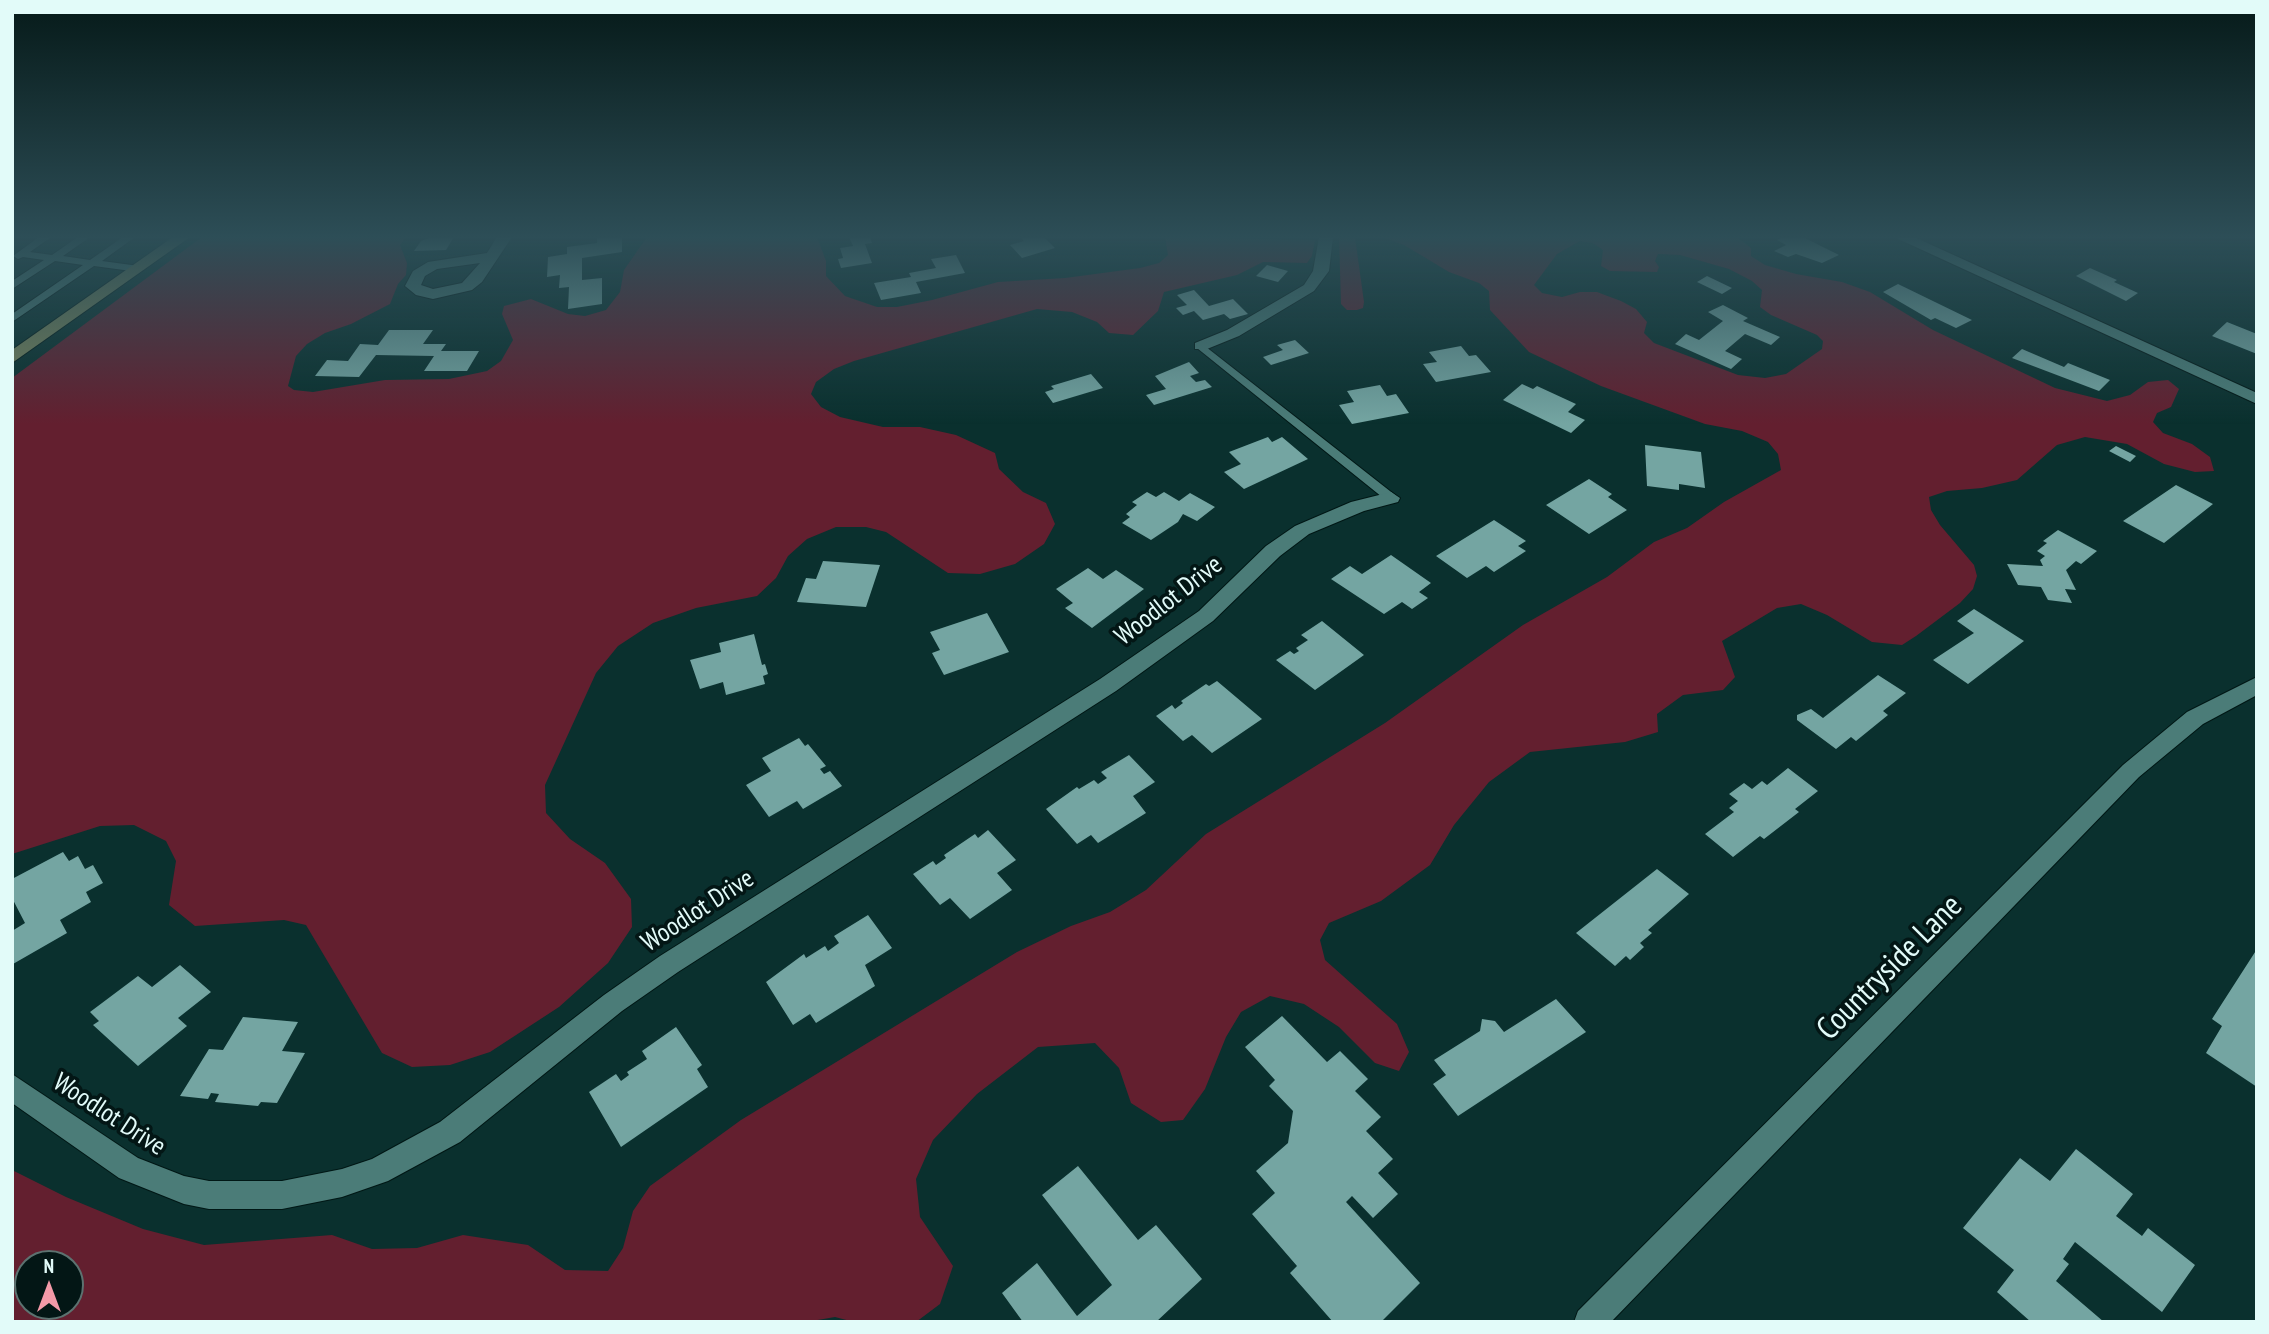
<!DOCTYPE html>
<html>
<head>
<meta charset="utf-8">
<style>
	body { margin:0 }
	#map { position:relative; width:2269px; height:1334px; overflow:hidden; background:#0a302e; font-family:"PT Sans Narrow",sans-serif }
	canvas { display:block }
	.frame { position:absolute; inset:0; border:14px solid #e2fbf9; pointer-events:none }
	.north { position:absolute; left:14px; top:1250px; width:70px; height:70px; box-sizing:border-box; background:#031615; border:2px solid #5c7270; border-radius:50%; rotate:0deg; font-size:19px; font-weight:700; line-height:28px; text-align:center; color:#e2fbf9 }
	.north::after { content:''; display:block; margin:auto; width:24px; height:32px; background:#f39aa8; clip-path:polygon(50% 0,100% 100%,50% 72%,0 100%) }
</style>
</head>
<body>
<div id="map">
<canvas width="2269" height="1334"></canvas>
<div class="frame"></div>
<div class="north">N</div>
</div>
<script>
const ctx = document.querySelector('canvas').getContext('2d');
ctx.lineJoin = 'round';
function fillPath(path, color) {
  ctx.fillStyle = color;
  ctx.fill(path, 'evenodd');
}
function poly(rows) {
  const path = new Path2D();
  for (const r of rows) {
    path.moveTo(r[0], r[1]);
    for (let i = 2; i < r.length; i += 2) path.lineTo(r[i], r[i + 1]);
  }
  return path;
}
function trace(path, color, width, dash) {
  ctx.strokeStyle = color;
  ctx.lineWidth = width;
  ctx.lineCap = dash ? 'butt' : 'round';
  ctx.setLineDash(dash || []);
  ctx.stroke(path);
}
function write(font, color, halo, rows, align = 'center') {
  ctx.font = font + ' "PT Sans Narrow",sans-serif';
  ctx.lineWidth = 7;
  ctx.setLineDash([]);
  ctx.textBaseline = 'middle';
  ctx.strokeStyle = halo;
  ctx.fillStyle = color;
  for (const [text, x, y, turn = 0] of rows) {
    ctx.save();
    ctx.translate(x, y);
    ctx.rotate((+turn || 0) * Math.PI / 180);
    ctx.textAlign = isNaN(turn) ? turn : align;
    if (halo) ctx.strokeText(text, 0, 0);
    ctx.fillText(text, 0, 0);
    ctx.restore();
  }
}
fillPath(poly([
	[202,237,406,237,400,245,407,263,406,275,398,284,390,304,351,324,325,333,307,344,296,356,288,386,294,390,313,392,385,380,449,379,487,371,501,361,513,340,502,314,504,306,531,299,568,314,585,316,606,310,620,292,624,270,647,237,817,237,826,261,826,276,845,296,877,307,897,307,932,300,998,282,1065,278,1140,268,1159,263,1168,255,1165,237,1315,240,1312,256,1307,263,1263,262,1237,275,1164,292,1158,311,1133,335,1109,333,1097,322,1072,312,1037,309,854,361,834,369,816,382,811,394,821,407,840,417,883,427,920,427,956,435,995,453,999,469,1023,492,1046,503,1055,524,1044,544,1015,564,980,574,948,573,886,532,866,527,836,527,807,539,788,556,776,578,757,596,696,608,653,623,618,646,596,673,545,785,546,813,570,839,605,863,631,899,632,927,608,963,559,1007,490,1052,450,1065,412,1067,382,1053,306,925,284,920,195,926,169,905,176,861,166,841,134,825,100,826,12,854,12,378],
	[1339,237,1355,237,1364,302,1363,308,1357,310,1347,310,1341,304],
	[1382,237,1737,237,1751,248,1751,256,1765,265,1796,274,1842,282,1870,292,1933,330,2055,388,2107,401,2130,395,2148,382,2168,380,2179,389,2171,407,2157,413,2153,422,2163,433,2192,444,2210,457,2214,471,2195,472,2164,464,2127,444,2085,437,2057,445,2017,480,1982,488,1947,491,1929,497,1931,510,1940,525,1974,565,1977,576,1973,589,1960,603,1916,636,1902,645,1872,642,1827,615,1801,604,1777,608,1722,641,1735,677,1723,690,1683,695,1657,714,1658,732,1625,742,1530,752,1489,782,1454,825,1430,865,1381,901,1329,923,1320,940,1325,960,1397,1024,1409,1052,1399,1071,1375,1063,1339,1027,1304,1004,1270,996,1241,1012,1226,1037,1205,1089,1183,1120,1161,1122,1131,1103,1119,1068,1095,1043,1038,1047,977,1094,933,1140,916,1179,920,1217,953,1266,940,1304,916,1322,854,1322,835,1317,806,1322,12,1322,12,1170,66,1197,143,1229,204,1245,332,1235,372,1249,417,1248,463,1235,528,1245,565,1270,608,1271,623,1248,633,1211,650,1186,741,1120,1017,952,1071,926,1110,912,1146,890,1206,834,1385,723,1523,625,1607,577,1654,542,1687,528,1724,502,1781,470,1778,454,1768,442,1742,431,1705,424,1601,386,1529,352,1490,310,1489,291,1479,283,1449,272,1404,245],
	[1580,241,1593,243,1603,250,1601,266,1610,271,1657,272,1659,267,1655,261,1658,254,1680,255,1729,269,1752,281,1762,290,1760,307,1771,315,1817,335,1823,341,1822,349,1786,374,1765,378,1738,375,1654,343,1644,333,1647,322,1636,309,1621,301,1597,292,1580,292,1562,297,1542,293,1534,285,1557,254],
	[70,1264,70,1306,28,1306,28,1264]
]), '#631f2f');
fillPath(poly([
	[431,237,454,237,446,250,414,251,421,241],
	[597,237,622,237,622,252,582,258,582,280,602,278,602,304,568,309,569,287,559,288,560,275,547,277,548,257,567,254,567,247,597,243],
	[849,237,870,237,872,243,865,244,872,263,841,268,838,259,843,258,840,248,853,246],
	[1020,237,1044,237,1055,248,1022,258,1010,245,1024,241],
	[1782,237,1803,237,1839,255,1822,263,1796,254,1788,257,1774,251,1786,245,1777,240],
	[956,255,965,273,916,282,921,293,881,300,874,283,911,277,909,273,936,268,931,259],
	[1267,265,1288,271,1278,282,1256,276],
	[2090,268,2117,280,2114,282,2138,293,2126,301,2076,276],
	[1707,276,1732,288,1722,294,1697,282],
	[1898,284,1972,320,1956,328,1935,318,1931,320,1883,292],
	[1194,290,1209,306,1233,299,1248,314,1230,319,1224,314,1203,320,1194,311,1183,315,1176,308,1187,305,1177,295],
	[1723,305,1748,318,1743,321,1780,337,1771,345,1745,334,1725,351,1742,359,1731,369,1675,344,1686,334,1699,340,1723,321,1708,312],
	[2227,322,2257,334,2257,354,2212,336],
	[389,330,433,330,423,344,446,344,441,351,479,351,467,371,424,371,434,356,376,355,359,377,315,376,327,360,348,361,360,344,378,345],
	[1295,340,1309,353,1271,365,1263,357,1283,350,1277,345],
	[1461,346,1469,356,1476,355,1491,372,1436,382,1423,364,1437,362,1429,352],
	[2022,349,2064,367,2068,363,2110,380,2099,391,2012,358],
	[1189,362,1199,373,1190,376,1196,382,1205,380,1212,387,1154,405,1146,395,1166,389,1155,376],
	[1091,374,1103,388,1053,403,1045,392,1054,389,1051,386],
	[1522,384,1533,389,1537,386,1576,404,1568,412,1585,420,1571,433,1503,400],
	[1380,385,1387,396,1396,394,1409,413,1352,424,1339,405,1354,402,1347,391],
	[1268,437,1272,442,1282,437,1308,459,1244,489,1224,472,1241,464,1229,452],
	[1645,445,1701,452,1705,488,1679,484,1679,490,1647,486],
	[2116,446,2136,456,2130,462,2109,451],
	[1589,479,1612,494,1608,497,1627,510,1589,534,1546,505],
	[2176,485,2213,504,2164,543,2123,521],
	[1147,492,1156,497,1164,492,1179,501,1190,493,1215,507,1197,521,1183,514,1178,522,1151,540,1122,523,1130,517,1126,514,1137,505,1132,502],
	[1494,520,1526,541,1518,546,1526,551,1494,572,1486,566,1467,578,1436,556],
	[2058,530,2097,551,2081,564,2076,561,2066,570,2076,590,2065,589,2072,603,2048,600,2041,587,2018,585,2007,564,2043,566,2040,560,2045,556,2037,551,2047,543,2043,541],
	[1391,555,1431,583,1419,592,1428,598,1412,609,1402,602,1384,614,1331,579,1350,566,1362,574],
	[823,561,880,565,866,607,797,602,806,578,816,579],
	[1088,568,1103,579,1116,570,1144,589,1092,628,1065,608,1073,603,1056,589],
	[1974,609,2024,641,1968,684,1933,660,1974,633,1957,621],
	[987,613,1009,652,944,675,932,653,940,650,930,632],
	[1322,621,1364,655,1315,690,1276,660,1290,651,1294,654,1299,651,1296,648,1308,640,1301,635],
	[754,634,762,665,765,664,768,674,763,676,765,684,726,695,723,682,700,689,690,660,721,652,719,643],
	[1878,675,1906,693,1883,711,1888,715,1856,741,1851,737,1836,749,1797,720,1797,715,1811,709,1823,718],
	[1217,681,1262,719,1212,753,1192,735,1183,741,1156,716,1172,705,1175,709,1183,703,1181,701,1206,684,1209,686],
	[799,738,805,746,808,744,826,766,820,769,824,774,830,771,842,786,803,809,797,801,769,817,746,785,771,771,762,758],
	[1129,755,1155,782,1133,796,1146,813,1098,843,1091,835,1077,844,1046,809,1077,787,1079,789,1094,780,1098,784,1107,778,1101,772],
	[1788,768,1818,791,1795,809,1799,812,1764,839,1760,836,1733,857,1705,834,1734,812,1729,808,1738,801,1729,794,1744,783,1752,789,1762,781,1767,785],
	[988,830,1016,860,997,873,1012,890,970,919,950,898,940,905,913,874,933,861,936,865,946,858,944,855,975,834,978,838],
	[63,852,69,861,78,856,85,869,93,865,103,883,86,892,91,902,60,920,67,933,13,964,12,931,25,923,12,898,12,879],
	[1657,869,1689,894,1648,930,1652,933,1640,943,1644,947,1630,960,1626,956,1615,966,1576,933],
	[868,915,892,948,865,965,875,986,816,1023,810,1014,793,1025,766,982,804,954,806,958,825,946,828,951,839,943,834,936],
	[2257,949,2257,1087,2206,1053,2222,1026,2212,1019],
	[180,965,211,992,178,1018,187,1026,138,1066,93,1025,99,1021,90,1012,138,976,152,987],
	[1556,999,1586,1032,1458,1116,1433,1084,1446,1075,1434,1060,1480,1031,1482,1019,1495,1021,1504,1032],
	[1282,1016,1327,1062,1340,1051,1368,1079,1355,1091,1381,1117,1366,1131,1393,1159,1378,1173,1398,1194,1373,1218,1352,1196,1346,1202,1420,1283,1381,1322,1333,1322,1290,1273,1297,1266,1252,1214,1275,1193,1256,1171,1288,1143,1293,1111,1269,1086,1275,1080,1245,1047],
	[243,1017,298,1022,282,1051,305,1053,277,1103,261,1102,258,1106,215,1102,219,1094,211,1093,208,1099,180,1096,209,1049,223,1050],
	[676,1027,702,1065,697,1069,708,1087,621,1147,589,1092,616,1074,621,1081,629,1075,627,1072,647,1059,642,1051],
	[2076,1149,2133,1194,2116,1216,2142,1236,2148,1228,2195,1265,2162,1312,2075,1242,2063,1259,2069,1264,2056,1281,2104,1322,2031,1322,1997,1292,2014,1270,1963,1228,2020,1158,2050,1181],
	[1078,1166,1138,1240,1156,1225,1202,1279,1156,1322,1023,1322,1002,1293,1037,1263,1077,1316,1112,1285,1042,1195]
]), '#74a5a2');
const lane = poly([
	[39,237,51,237,30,252,52,255,78,237,90,237,63,256,90,260,123,237,135,237,102,261,139,266,144,269,139,272,94,266,12,322,12,314,83,265,55,261,12,289,12,281,44,260,23,257,18,259,13,256,39,237],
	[1201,343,1395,495,1397,498,1395,501,1387,501,1197,348,1197,344,1201,343]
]);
const street = poly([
	[497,237,512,237,482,282,472,290,433,299,416,295,405,286,413,271,428,262,487,253,497,237],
	[480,263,462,283,433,289,421,285,425,276,437,269,480,263],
	[1319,237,1333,237,1329,271,1314,291,1239,336,1207,349,1195,349,1195,343,1227,330,1304,285,1313,271,1319,237],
	[1894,237,1914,237,2257,393,2257,404,1894,237],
	[1391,492,1400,498,1398,502,1364,511,1309,534,1280,556,1213,621,1116,691,678,972,622,1011,460,1142,388,1181,342,1197,282,1209,209,1209,184,1204,119,1178,12,1103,12,1074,138,1158,184,1176,209,1181,282,1181,342,1169,372,1159,440,1122,604,995,660,956,1100,679,1199,611,1266,546,1295,526,1351,502,1391,492],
	[2257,677,2257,695,2203,724,2139,777,1611,1322,1574,1322,1578,1311,2123,765,2187,712,2257,677]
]);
const secondary = poly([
	[173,237,190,237,12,363,12,350,173,237]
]);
trace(lane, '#001715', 2);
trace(street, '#001715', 2);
trace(secondary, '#001715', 2);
fillPath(lane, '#4b7c78');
fillPath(street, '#4b7c78');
fillPath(secondary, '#77825c');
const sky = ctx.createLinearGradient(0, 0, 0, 424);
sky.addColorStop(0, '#061a19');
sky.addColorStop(0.56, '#2d4e57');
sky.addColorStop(1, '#2d4e5700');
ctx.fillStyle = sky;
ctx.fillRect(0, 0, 2269, 424);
write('26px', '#e2fbf9', '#031615', [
	["Woodlot Drive",1169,601,-38],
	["Woodlot Drive",698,911,-33],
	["Woodlot Drive",109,1115,33]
]);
write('32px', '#e2fbf9', '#031615', [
	["Countryside Lane",1890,968,-45]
]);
</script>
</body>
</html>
